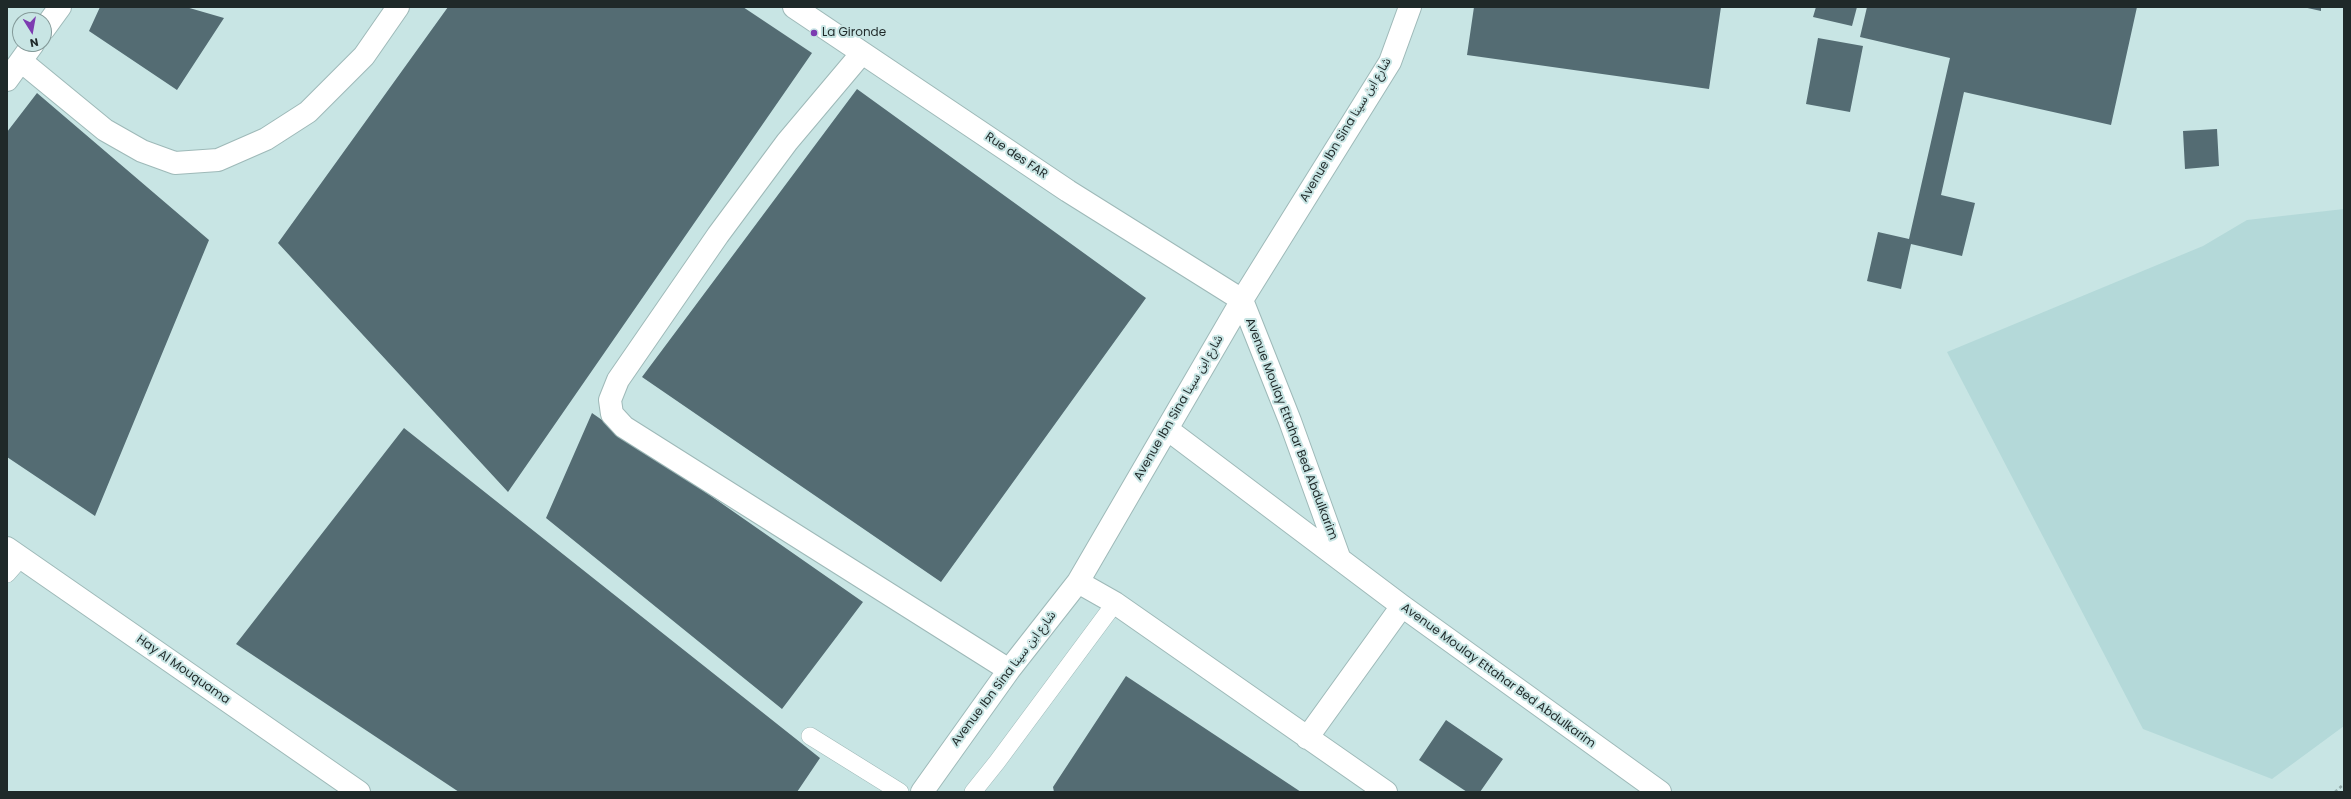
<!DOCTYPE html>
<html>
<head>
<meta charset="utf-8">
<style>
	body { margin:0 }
	#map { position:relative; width:2351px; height:799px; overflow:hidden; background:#c8e5e4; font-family:Poppins,sans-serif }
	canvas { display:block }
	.frame { position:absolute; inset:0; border:8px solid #1f2929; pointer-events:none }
	.north { position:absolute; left:12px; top:12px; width:40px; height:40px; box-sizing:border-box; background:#c8e5e4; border:1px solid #849a99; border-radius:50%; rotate:169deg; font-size:11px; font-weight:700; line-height:16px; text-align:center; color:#1f2929 }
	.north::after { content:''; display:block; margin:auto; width:14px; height:18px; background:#7d3cb1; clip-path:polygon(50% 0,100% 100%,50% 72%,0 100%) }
</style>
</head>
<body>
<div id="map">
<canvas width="2351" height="799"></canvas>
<div class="frame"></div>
<div class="north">N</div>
</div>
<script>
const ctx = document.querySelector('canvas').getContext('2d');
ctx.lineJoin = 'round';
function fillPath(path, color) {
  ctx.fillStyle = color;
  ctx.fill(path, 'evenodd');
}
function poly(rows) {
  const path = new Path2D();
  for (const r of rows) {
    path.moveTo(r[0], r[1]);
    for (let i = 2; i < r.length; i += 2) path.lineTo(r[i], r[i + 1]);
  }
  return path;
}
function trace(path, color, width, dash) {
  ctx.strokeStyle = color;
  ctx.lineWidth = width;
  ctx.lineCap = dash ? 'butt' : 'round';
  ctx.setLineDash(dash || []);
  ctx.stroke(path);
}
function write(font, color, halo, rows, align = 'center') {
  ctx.font = font + ' Poppins,"Noto Sans Arabic",sans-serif';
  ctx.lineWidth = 4;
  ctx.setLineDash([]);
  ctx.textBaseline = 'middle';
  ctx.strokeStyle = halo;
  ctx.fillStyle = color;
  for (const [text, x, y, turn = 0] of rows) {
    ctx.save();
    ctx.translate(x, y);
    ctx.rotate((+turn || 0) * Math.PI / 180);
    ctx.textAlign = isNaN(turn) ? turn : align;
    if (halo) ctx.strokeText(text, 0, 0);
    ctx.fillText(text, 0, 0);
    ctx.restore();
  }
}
fillPath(poly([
	[2344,209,2344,726,2272,779,2143,729,1947,352,2203,246,2247,220]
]), '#b4d9d9');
fillPath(poly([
	[100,7,186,7,224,18,177,90,89,31],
	[448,7,743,7,812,53,508,492,278,243],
	[1474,7,1721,7,1709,89,1467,55],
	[1816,7,1857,7,1852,26,1813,17],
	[1867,7,2137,7,2111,125,1964,92,1941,195,1975,203,1962,256,1911,244,1901,289,1867,281,1878,232,1909,239,1950,58,1860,37],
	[2303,7,2321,7,2321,11],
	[1818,38,1863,46,1850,112,1806,104],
	[857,89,1146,298,941,582,642,377],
	[37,93,209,240,95,516,7,457,7,132],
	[2217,129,2219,166,2185,169,2183,131],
	[592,413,863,602,782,709,546,518],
	[404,428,820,758,797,792,459,792,236,644],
	[1126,676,1301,792,1054,792,1053,787],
	[1446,720,1503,759,1480,792,1467,792,1419,760]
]), '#546c73');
const lane = poly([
	[7,574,21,558],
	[810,736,900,792],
	[973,792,997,762,1115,603]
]);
const street = poly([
	[794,7,1068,191,1242,300,1290,421,1339,557],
	[44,29,60,7],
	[862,53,787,142,718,235,618,380,610,400,612,414,624,427,1009,670],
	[21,61,105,130,142,151,175,163,218,160,266,139,308,112,364,56,398,7],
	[7,80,33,44],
	[1167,429,1402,606,1660,792],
	[7,548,359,792],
	[1078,582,1115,603,1386,792],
	[1307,738,1402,606],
	[922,792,1009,670,1078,582,1242,300,1390,62,1410,7]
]);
trace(lane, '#9eb9b8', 18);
trace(street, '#9eb9b8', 24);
trace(poly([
	[2335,792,2344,784]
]), '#94acab', 2.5, [3, 3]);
trace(lane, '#fff', 17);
trace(street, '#fff', 22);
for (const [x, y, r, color] of [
	[814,33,4,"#7d3cb1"]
]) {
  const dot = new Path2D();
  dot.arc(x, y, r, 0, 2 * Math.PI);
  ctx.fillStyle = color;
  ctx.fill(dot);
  trace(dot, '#c8e5e4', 1.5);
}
write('12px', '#1f2929', '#c8e5e4', [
	["La Gironde",822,33]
], 'left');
write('12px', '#1f2929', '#c8e5e4', [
	["Avenue Ibn Sina شارع ابن سينا",1346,130,-59],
	["Rue des FAR",1016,156,34],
	["Avenue Ibn Sina شارع ابن سينا",1179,408,-60],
	["Avenue Moulay Ettahar Bed Abdulkarim",1291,429,69],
	["Hay Al Mouquama",183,670,35],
	["Avenue Moulay Ettahar Bed Abdulkarim",1498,676,36],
	["Avenue Ibn Sina شارع ابن سينا",1004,679,-53]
]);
</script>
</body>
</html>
